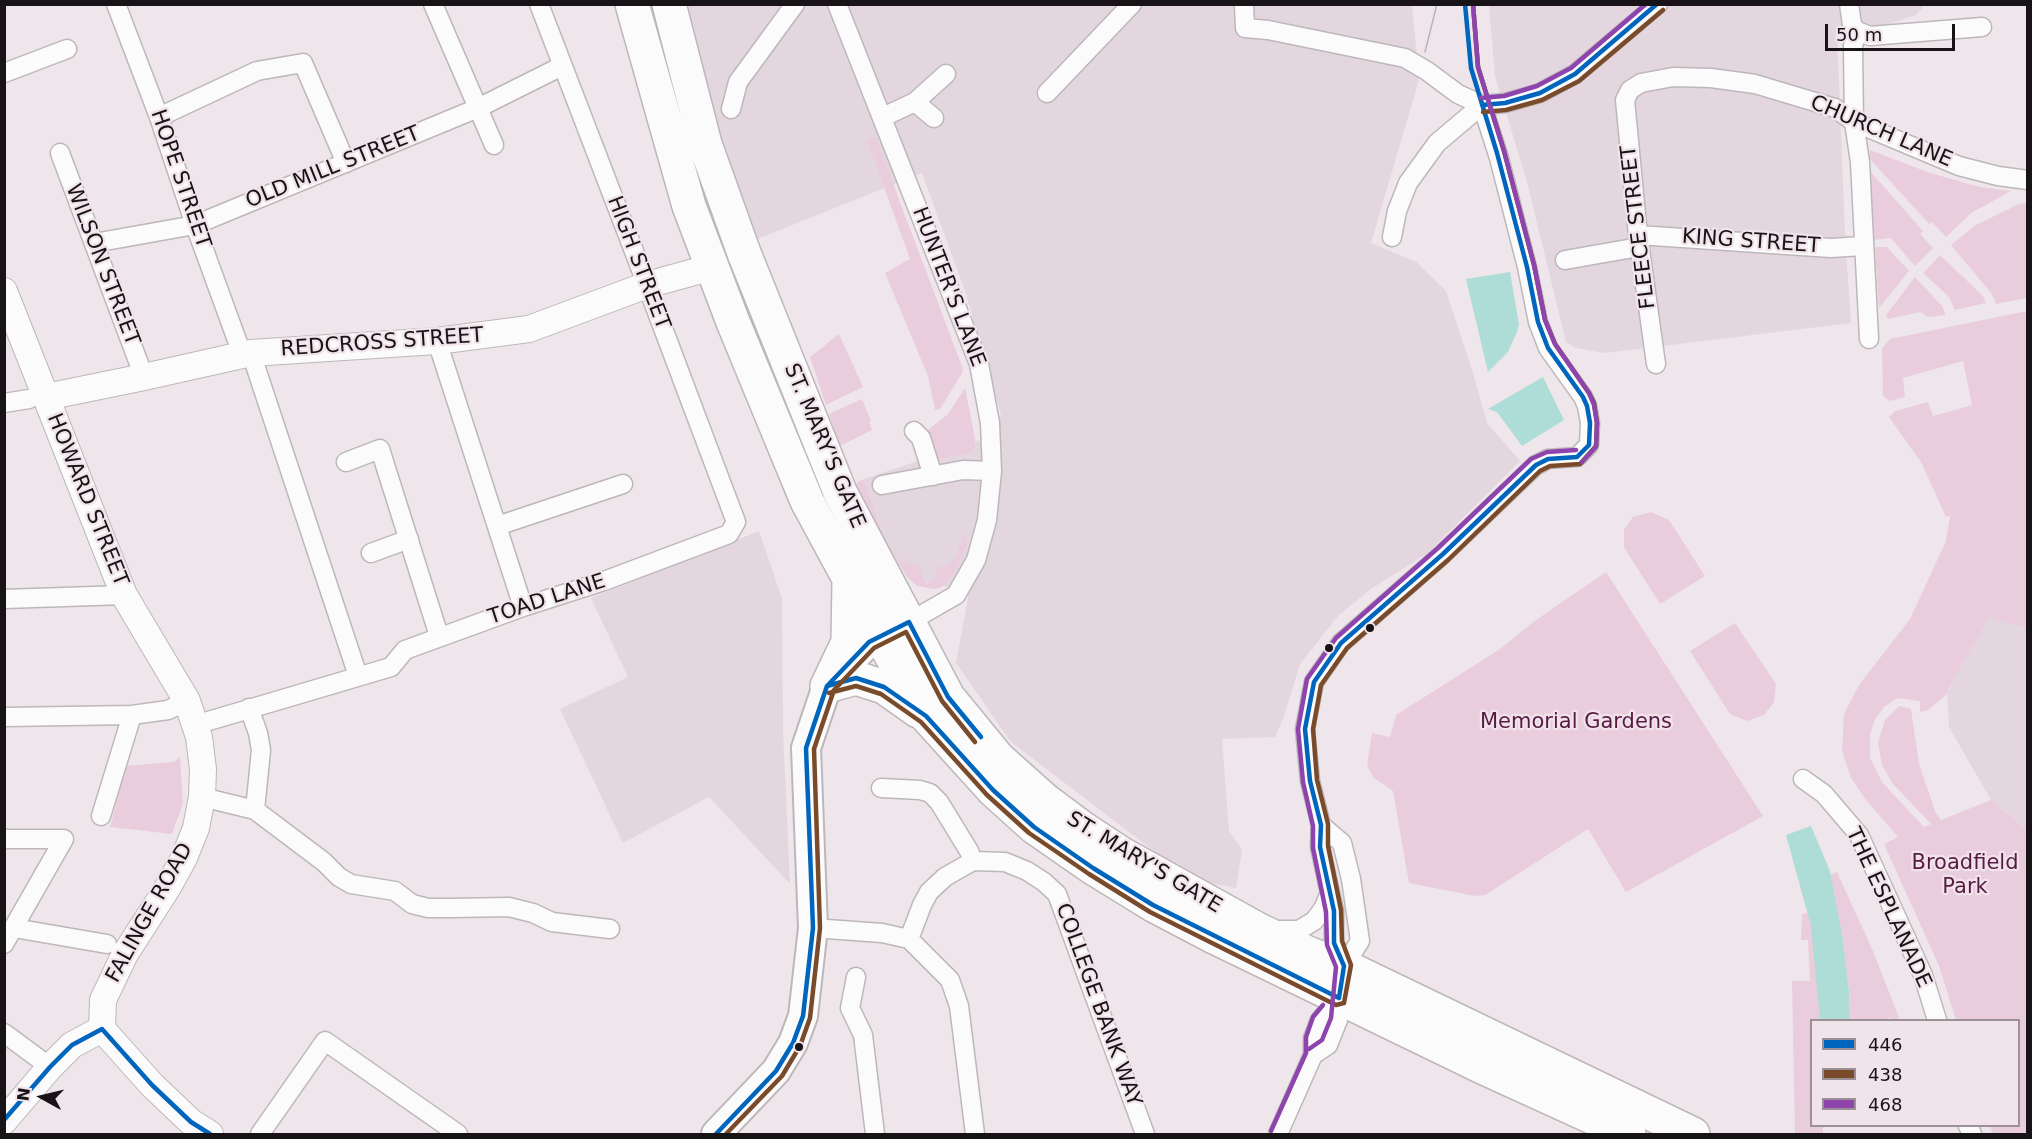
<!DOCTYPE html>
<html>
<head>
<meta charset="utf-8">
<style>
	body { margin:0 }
	#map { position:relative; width:2032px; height:1139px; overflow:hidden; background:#eee6ea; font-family:"DejaVu Sans",sans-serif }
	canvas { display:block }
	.frame { position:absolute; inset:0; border:6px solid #181316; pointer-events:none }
	.legend { position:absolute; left:1810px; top:1019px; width:210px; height:108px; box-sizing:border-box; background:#f1e3ea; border:2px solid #9a9095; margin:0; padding:8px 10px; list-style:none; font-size:18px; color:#181316 }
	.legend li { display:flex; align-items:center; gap:12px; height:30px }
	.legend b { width:30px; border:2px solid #9a9095 }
	.north { position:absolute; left:12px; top:1067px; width:60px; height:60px; -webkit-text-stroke:4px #f1e3ea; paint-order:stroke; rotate:278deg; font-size:16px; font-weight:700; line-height:24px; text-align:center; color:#181316 }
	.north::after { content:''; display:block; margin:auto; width:21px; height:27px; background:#181316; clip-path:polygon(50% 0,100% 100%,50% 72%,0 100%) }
	.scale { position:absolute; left:1825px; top:24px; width:130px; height:27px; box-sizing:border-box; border:3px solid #181316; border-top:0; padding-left:8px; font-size:18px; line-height:21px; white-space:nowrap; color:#181316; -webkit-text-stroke:4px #f1e3ea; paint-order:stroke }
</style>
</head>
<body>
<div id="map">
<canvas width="2032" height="1139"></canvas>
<div class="frame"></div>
<ul class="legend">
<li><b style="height:8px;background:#0065bd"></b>446</li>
<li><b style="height:8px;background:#7a4b2a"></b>438</li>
<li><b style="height:8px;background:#8e44ad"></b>468</li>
</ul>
<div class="north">N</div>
<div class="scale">50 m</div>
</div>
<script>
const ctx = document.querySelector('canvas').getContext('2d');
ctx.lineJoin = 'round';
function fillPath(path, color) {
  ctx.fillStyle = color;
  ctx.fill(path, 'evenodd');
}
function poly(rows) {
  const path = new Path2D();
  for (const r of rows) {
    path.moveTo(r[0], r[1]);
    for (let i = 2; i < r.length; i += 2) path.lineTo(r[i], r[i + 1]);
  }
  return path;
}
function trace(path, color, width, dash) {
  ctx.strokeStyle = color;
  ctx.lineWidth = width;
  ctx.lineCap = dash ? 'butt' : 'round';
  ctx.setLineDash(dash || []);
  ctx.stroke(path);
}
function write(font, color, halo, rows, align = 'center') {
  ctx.font = font + ' "DejaVu Sans",sans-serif';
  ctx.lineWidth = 4.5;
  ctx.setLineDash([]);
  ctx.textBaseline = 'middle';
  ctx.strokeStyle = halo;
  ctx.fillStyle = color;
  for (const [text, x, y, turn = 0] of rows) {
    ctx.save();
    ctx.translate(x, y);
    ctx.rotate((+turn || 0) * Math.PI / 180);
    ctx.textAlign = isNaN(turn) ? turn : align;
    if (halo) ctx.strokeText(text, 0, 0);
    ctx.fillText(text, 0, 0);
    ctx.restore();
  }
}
fillPath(poly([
	[677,5,1412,5,1419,80,1371,243,1416,262,1446,291,1473,373,1487,423,1520,461,1428,553,1371,589,1338,616,1300,664,1284,716,1275,737,1222,739,1229,831,1242,850,1236,888,1192,880,1011,742,956,663,969,592,907,577,886,541,864,479,983,439,1001,415,966,294,922,173,750,242],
	[1489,5,1922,5,1923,7,1916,15,1880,27,1837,32,1845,235,1851,323,1605,353,1576,348,1566,342,1527,182,1495,76],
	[759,531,782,599,783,732,790,884,709,797,623,843,560,709,628,677,591,598],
	[1989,616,2027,628,2027,830,1991,800,1949,727,1947,691]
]), '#e4d6de');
fillPath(poly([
	[875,136,963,369,962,373,940,409,935,410,928,376,885,273,910,259,867,140],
	[1870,150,1930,173,1980,187,2011,191,1971,213,1946,237,1932,222,1929,224,1869,158],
	[1870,171,1923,231,1920,234,1933,248,1915,266,1891,238,1874,240],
	[2027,203,2027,298,1996,304,1991,293,1951,245,1976,225,2019,204],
	[1875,247,1887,247,1909,271,1879,308],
	[1940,255,1983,296,1986,303,1955,310,1949,297,1923,273],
	[1915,277,1942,306,1946,315,1927,317,1924,314,1920,312,1888,319,1886,315],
	[2027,311,2027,628,1989,617,1947,691,1947,694,1928,710,1920,712,1920,701,1897,698,1884,707,1875,719,1870,735,1870,758,1882,782,1924,827,1931,824,1893,784,1882,765,1878,743,1885,720,1899,706,1911,709,1919,764,1935,811,1941,820,1991,800,2027,830,2027,1134,1993,1134,1990,1126,2018,1126,2018,1020,1956,1020,1939,966,1884,844,1898,837,1866,800,1851,778,1842,751,1844,714,1859,685,1910,619,1946,541,1950,516,1946,517,1921,462,1889,417,1895,411,1928,402,1933,416,1972,405,1963,361,1903,378,1905,397,1890,401,1883,396,1882,349,1890,339],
	[839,334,863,387,826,405,810,357],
	[965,388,975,438,974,449,969,453,933,460,923,434,948,414],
	[862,399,871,421,869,422,872,430,840,446,829,414],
	[864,479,886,541,897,558,921,568,923,578,927,583,935,580,936,568,950,563,956,556,962,539,961,532,963,532,967,544,962,557,951,578,942,587,934,589,917,586,907,577,853,489,858,482],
	[1651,512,1669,520,1705,576,1660,604,1624,547,1624,529,1633,517],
	[1606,572,1763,816,1626,892,1588,829,1485,895,1475,896,1409,883,1393,791,1374,778,1367,766,1372,733,1390,737,1396,715,1500,649,1536,620],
	[1735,623,1776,684,1774,702,1764,715,1747,721,1730,714,1690,651],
	[180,757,183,803,172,834,110,827,126,766,174,762],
	[1837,872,1873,951,1900,1020,1892,1020,1890,1018,1881,1020,1850,1020,1849,991,1843,940,1830,875],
	[1808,913,1812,926,1820,1020,1812,1020,1812,1126,1823,1126,1823,1134,1795,1134,1792,981,1810,981,1808,940,1801,940,1802,914]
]), '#eacddd');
fillPath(poly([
	[1510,272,1519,324,1517,332,1508,352,1488,372,1466,279],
	[1543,377,1564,420,1522,446,1497,412,1488,409],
	[1811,826,1830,871,1843,940,1849,991,1850,1020,1820,1020,1811,926,1786,835]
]), '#aeddd7');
const street = poly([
	[116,4,159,117,195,225,242,354],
	[433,4,494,145],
	[837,4,979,364,990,423,992,471,987,520,976,560,956,595,909,622],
	[1244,4,1245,28,1268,30,1405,58,1427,71,1458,94,1482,105],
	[1849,4,1852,25,1857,31,1853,46,1854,122,1860,162,1869,339],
	[1857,31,1870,36,1982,27],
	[4,73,67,49],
	[1047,93,1132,4],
	[915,102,934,118],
	[1482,105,1505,103,1540,93,1575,74,1658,4],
	[731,109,738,82,795,4],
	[159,117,257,71,303,63,346,163],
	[883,117,915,102,946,74],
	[60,153,144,377],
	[1638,235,1831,248,1863,246],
	[1392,237,1397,211,1408,183,1437,143,1482,105],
	[94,243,195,225,478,108,562,66],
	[1565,260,1639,247],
	[437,341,523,607],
	[251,353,358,676],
	[1656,364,1638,235,1625,100,1630,90,1641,83,1673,77,1711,78,1755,84,1835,108,1854,122,1959,166,1998,176,2028,180],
	[4,403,29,399],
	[914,431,921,438,933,476],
	[346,462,380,449,439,636],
	[882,485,963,470,992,471],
	[497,526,623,484],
	[371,553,409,539],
	[4,599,124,595],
	[249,708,258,733,261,750,255,810],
	[4,717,132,715,168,710,187,701],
	[195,725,391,667,405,650,523,607,604,581,729,534,736,522,637,259,539,4],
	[1803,779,1824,794,1859,835,1923,975,1937,1020],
	[881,788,920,790,930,793,939,802,969,851,973,861],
	[202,797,255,810,324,862,339,877,351,884,395,891,412,904,428,908,452,908,509,907,533,913,552,922,610,929],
	[101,816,132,715],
	[1321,825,1342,843,1351,879,1360,941,1344,966],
	[4,839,64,839,4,944],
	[14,928,107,944],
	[813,928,882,933,909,939,950,980,959,1006,975,1134],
	[1276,930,1299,930,1314,921,1323,909,1330,893],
	[909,939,922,905,929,892,945,877,973,861,1005,862,1027,871,1044,882,1057,894,1145,1134],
	[856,977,850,1008,863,1035,875,1134],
	[4,1033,50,1067],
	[1313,1055,1328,1045,1338,1020,1344,966,1334,943,1334,911,1320,847,1321,825,1310,781,1305,729,1314,682,1341,643,1443,554,1536,465,1548,459,1577,457,1589,445,1590,423,1587,406,1583,397,1548,348,1538,322,1527,267,1499,158,1482,105],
	[1968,1126,1972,1134],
	[260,1134,325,1041,458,1134],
	[1278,1134,1313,1055,1313,1038,1320,1020,1339,998]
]);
const secondary = poly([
	[4,291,124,595,187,701,199,737,203,769,202,797,196,828,184,858,168,887,125,954,103,1000,102,1029],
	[46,397,144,377,251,353,437,341,529,329,647,285,712,267],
	[102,1029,152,1085,191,1122,210,1134],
	[4,1121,50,1067,72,1045,102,1029]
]);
const primary = poly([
	[716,1134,776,1071,793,1043,803,1016,813,928,806,748,827,686,869,642,899,627]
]);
const highway = poly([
	[632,4,689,206,733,322,778,431,807,501,880,636,926,716,993,790,1034,827,1093,868,1153,905,1212,936,1480,1066,1629,1134],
	[669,4,705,144,744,253,840,492,948,697,998,758,1045,800,1081,827,1122,854,1259,930,1310,954,1344,966,1693,1134],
	[827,686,848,642,849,581],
	[827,686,856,678,884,687,918,711]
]);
trace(street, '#bdb7ba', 21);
trace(secondary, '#bdb7ba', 28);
trace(primary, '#bdb7ba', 32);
trace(highway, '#bdb7ba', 36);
trace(street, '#fcfbfc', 18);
trace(secondary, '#fcfbfc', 26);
trace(primary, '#fcfbfc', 28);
trace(highway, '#fcfbfc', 33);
trace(poly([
	[1425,52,1437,4]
]), '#b8b7b8', 1.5);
trace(poly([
	[1482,105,1505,103,1540,93,1575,74,1657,4],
	[827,686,856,678,884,687,926,716,993,790,1034,827,1093,868,1153,905,1339,998,1344,966,1334,943,1334,911,1320,847,1321,825,1310,781,1305,729,1314,682,1341,643,1443,554,1536,465,1548,459,1577,457,1589,445,1590,423,1587,406,1583,397,1548,348,1538,322,1527,267,1497,153,1471,68,1465,4],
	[4,1120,50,1067,72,1045,102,1029,152,1085,191,1122,210,1134],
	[716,1134,776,1071,793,1043,803,1016,813,928,806,748,827,686,869,642,909,622,948,697,981,737]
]), '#0065bd', 4.5);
trace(poly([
	[1483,112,1506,110,1542,100,1579,81,1663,10],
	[829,693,856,686,881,694,921,722,987,795,1029,833,1089,874,1150,912,1336,1005,1344,1003,1351,965,1342,941,1341,910,1328,846,1328,824,1317,780,1313,729,1321,685,1347,648,1448,560,1540,471,1550,466,1580,464,1596,446,1597,423,1594,403,1589,393,1555,344,1545,320,1534,265,1504,151,1478,67,1473,4],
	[726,1134,782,1076,800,1046,810,1018,820,928,814,749,834,690,874,648,906,632,942,701,975,742]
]), '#7a4b2a', 4.5);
trace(poly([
	[1473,4,1478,67,1504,151,1534,265,1545,320,1555,344,1589,393,1594,405,1597,423,1596,447,1582,462],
	[1481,98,1504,96,1537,86,1571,68,1646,4],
	[1309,1049,1322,1040,1331,1018,1336,967,1327,945,1326,912,1313,848,1313,826,1303,782,1298,729,1307,679,1336,638,1438,548,1531,459,1547,452,1576,450],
	[1271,1131,1306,1053,1306,1037,1313,1017,1323,1005]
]), '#8e44ad', 4.5);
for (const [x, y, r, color] of [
	[1370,628,5,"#181316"],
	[1329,648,5,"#181316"],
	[799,1047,5,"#181316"]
]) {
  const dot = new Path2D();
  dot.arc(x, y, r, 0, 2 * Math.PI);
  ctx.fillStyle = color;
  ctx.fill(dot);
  trace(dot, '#f1e3ea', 2);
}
write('21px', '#181316', '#f1e3ea', [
	["CHURCH LANE",1881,132,23],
	["OLD MILL STREET",333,168,-22],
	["HOPE STREET",180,179,71],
	["FLEECE STREET",1639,227,-97],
	["KING STREET",1751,242,4],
	["HIGH STREET",638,263,69],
	["WILSON STREET",102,265,69],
	["HUNTER'S LANE",948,287,69],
	["REDCROSS STREET",382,343,-4],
	["ST. MARY'S GATE",824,446,67],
	["HOWARD STREET",87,500,68],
	["TOAD LANE",547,600,-18],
	["ST. MARY'S GATE",1144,863,31],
	["THE ESPLANADE",1888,908,65],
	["FALINGE ROAD",150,913,-61],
	["COLLEGE BANK WAY",1098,1005,70]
]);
write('21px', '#581b43', '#f1e3ea', [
	["Memorial Gardens",1576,723],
	["Broadfield",1965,864],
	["Park",1965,888]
]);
</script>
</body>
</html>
